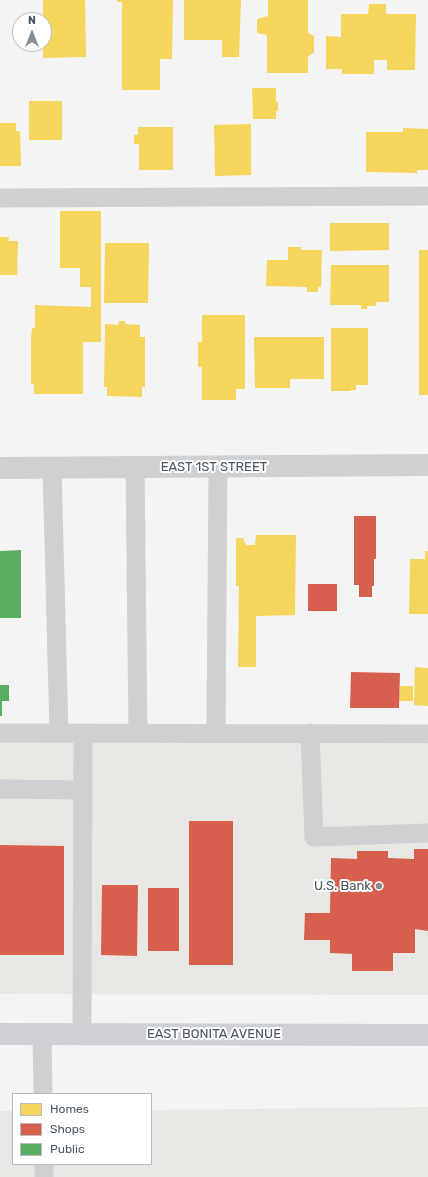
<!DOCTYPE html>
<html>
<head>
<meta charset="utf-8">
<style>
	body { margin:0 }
	#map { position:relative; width:428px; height:1177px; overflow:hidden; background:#f4f4f4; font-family:Rubik,sans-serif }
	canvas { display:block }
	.legend { position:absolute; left:12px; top:1093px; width:140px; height:72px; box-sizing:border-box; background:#fff; border:1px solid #b7bbc0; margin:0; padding:5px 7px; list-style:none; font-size:12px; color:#4a5661 }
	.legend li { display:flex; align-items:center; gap:8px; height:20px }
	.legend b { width:20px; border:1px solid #b7bbc0 }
	.north { position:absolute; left:12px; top:12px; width:40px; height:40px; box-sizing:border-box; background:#fff; border:1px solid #b7bbc0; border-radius:50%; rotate:0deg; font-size:11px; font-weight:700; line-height:16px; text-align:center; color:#4a5661 }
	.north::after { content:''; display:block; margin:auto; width:14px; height:18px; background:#868d94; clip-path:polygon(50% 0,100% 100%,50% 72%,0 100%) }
</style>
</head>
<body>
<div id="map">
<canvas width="428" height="1177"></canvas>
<ul class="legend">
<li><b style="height:11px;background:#f6d55c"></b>Homes</li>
<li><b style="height:11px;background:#d6604d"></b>Shops</li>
<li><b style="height:11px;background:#5aae61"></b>Public</li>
</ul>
<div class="north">N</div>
</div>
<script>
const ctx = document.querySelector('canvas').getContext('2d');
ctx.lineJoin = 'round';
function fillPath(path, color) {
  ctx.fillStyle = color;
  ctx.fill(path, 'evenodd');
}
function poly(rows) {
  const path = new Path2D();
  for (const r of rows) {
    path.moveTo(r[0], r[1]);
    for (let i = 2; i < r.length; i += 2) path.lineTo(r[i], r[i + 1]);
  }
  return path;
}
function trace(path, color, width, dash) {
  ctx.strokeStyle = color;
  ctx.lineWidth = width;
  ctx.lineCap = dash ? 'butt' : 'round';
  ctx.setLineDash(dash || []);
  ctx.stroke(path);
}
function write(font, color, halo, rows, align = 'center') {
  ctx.font = font + ' Rubik,sans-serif';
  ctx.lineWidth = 4;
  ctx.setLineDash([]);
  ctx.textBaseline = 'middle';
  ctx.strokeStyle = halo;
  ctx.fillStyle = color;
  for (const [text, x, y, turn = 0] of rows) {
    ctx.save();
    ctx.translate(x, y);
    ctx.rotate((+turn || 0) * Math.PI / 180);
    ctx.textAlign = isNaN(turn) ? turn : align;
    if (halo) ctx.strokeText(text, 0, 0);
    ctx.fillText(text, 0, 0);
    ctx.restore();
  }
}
fillPath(poly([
	[0,742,428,744,428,995,0,994],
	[428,1107,428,1177,0,1177,0,1111,13,1111,13,1164,151,1164,151,1110]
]), '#e8e7e3');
fillPath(poly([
	[43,0,85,0,86,57,43,58],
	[117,0,173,0,172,59,160,59,160,90,122,90,122,2,117,2],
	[184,0,241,0,239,57,222,57,222,40,184,40],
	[268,0,308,0,308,33,314,36,314,52,308,57,308,73,267,73,267,35,257,33,257,19,268,16],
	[369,4,386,4,386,14,416,14,415,70,387,70,387,60,374,60,374,74,342,74,342,69,326,69,326,36,341,37,341,14,368,14],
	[252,88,276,88,276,102,278,102,278,111,276,111,276,119,253,119],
	[29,101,62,101,62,140,29,140],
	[0,123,16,123,16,131,20,131,21,166,0,166],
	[251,124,251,175,215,176,214,125],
	[138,127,173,127,173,170,139,170,139,144,134,144,134,135,138,135],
	[403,128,428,129,428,170,417,170,417,173,366,172,366,132,403,132],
	[60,211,101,211,101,342,83,342,83,394,34,394,34,384,31,384,31,339,32,328,35,328,35,305,91,307,91,287,80,287,80,268,60,268],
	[330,223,389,223,389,250,330,251],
	[0,237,9,237,8,241,18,241,17,275,0,275],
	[105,243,149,243,148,303,104,303],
	[288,247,301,247,301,250,322,250,321,287,318,287,318,292,307,292,307,287,266,286,267,260,288,260],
	[419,250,428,250,428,395,419,395],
	[331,265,389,265,389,302,376,302,376,306,367,306,367,309,361,309,361,305,330,305],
	[202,315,245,315,245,389,236,389,236,400,202,400,202,367,198,367,198,342,202,342],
	[119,321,125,321,125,324,140,325,140,337,145,337,145,387,142,387,142,397,107,396,107,387,104,387,105,324,118,325],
	[331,328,368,328,368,385,356,385,356,390,351,390,351,391,331,391],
	[254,337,324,337,324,379,290,379,290,388,255,388],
	[256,535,296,535,295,615,256,616,256,667,238,667,239,586,236,586,236,538,243,538,246,545,255,545],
	[425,551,428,551,428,614,409,614,410,559,425,559],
	[415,667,428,668,428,706,414,705],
	[400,686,413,686,413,701,399,701]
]), '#f6d55c');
fillPath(poly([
	[354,516,376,516,376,559,374,559,374,586,372,586,372,597,359,597,359,585,354,585],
	[308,584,337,584,337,611,308,611],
	[351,672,400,673,399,708,350,708],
	[189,821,233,821,233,965,189,965],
	[0,845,64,846,64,955,0,955],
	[414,849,428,849,428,931,415,929,415,953,393,953,393,971,352,971,352,954,330,953,330,940,304,940,305,913,330,913,331,858,357,859,357,851,388,851,388,858,414,859],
	[102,885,138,885,137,956,101,955],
	[148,888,179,888,179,951,148,951]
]), '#d6604d');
fillPath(poly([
	[21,550,21,618,0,618,0,551],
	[0,685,9,685,9,701,2,701,2,716,0,716]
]), '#5aae61');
trace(poly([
	[0,198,428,196],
	[135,467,138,733],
	[52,468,59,733],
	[0,733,428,734],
	[216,733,218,467],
	[310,733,314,837,428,833],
	[0,789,83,790],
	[42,1034,43,1094],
	[82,1034,83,733],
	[44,1164,44,1177]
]), '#ced0d2', 19);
trace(poly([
	[0,468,428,465]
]), '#ced0d2', 22);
trace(poly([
	[0,1034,428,1035]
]), '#ced0d4', 22);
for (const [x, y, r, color] of [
	[379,886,4,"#868d94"]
]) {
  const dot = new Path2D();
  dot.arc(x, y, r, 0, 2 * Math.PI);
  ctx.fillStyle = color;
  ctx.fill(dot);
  trace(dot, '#fff', 1.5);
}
write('13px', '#4a5661', '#fff', [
	["EAST 1ST STREET",214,467],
	["EAST BONITA AVENUE",214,1034]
]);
write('13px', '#4a5661', '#fff', [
	["U.S. Bank",371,886]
], 'right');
</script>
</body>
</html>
